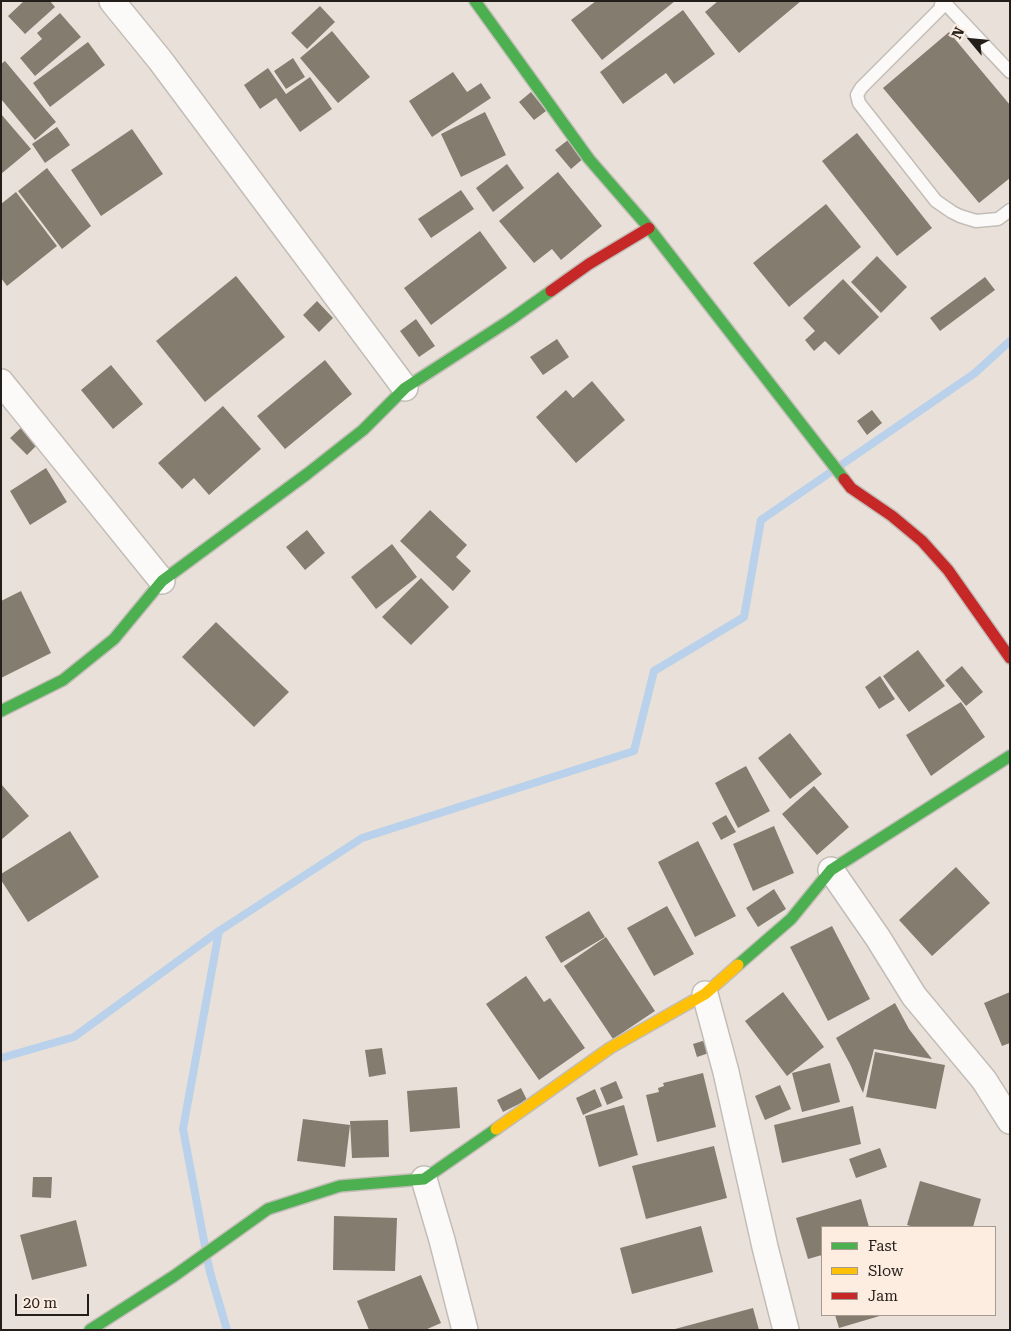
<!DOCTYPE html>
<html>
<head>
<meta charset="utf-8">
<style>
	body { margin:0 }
	#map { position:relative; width:1011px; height:1331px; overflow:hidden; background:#e9e1d9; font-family:"Roboto Serif",serif }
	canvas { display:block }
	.frame { position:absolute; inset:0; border:2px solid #231e19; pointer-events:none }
	.legend { position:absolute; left:821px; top:1226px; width:175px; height:90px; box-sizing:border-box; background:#fcede0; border:1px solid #a59a90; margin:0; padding:6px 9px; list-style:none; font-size:15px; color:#231e19 }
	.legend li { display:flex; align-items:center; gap:10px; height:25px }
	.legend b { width:25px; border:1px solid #a59a90 }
	.north { position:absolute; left:946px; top:15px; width:50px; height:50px; -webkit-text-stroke:4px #fcede0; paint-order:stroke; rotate:298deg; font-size:14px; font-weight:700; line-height:20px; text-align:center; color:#231e19 }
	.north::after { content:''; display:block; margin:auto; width:18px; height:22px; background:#231e19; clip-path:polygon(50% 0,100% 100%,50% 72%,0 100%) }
	.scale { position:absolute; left:15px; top:1294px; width:74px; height:22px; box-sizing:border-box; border:2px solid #231e19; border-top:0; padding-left:6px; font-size:15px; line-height:18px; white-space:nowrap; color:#231e19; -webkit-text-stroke:4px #fcede0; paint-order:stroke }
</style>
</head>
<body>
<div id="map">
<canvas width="1011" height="1331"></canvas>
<div class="frame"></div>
<ul class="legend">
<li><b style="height:6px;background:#4caf50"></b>Fast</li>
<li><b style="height:6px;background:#ffc107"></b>Slow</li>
<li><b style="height:6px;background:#c62828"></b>Jam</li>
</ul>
<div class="north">N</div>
<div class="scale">20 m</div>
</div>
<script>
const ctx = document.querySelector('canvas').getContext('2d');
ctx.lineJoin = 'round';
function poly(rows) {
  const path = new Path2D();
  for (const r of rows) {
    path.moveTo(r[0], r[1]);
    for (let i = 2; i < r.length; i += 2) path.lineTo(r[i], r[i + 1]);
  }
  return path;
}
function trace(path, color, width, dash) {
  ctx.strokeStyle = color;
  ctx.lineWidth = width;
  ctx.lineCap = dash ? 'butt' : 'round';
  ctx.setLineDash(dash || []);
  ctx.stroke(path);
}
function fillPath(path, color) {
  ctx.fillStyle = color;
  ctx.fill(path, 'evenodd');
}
trace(poly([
	[1,1058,74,1037,219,931,362,838,634,751,654,671,744,617,761,520,975,373,1010,341],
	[205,1246,183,1129,219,931],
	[207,1258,210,1272,227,1330]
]), '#b9d1ea', 8);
fillPath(poly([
	[24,1,50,1,55,7,25,34,8,16],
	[596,1,675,1,602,60,571,20],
	[718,1,801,1,739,53,705,12],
	[320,6,335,22,307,49,291,33],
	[683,10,715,54,674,84,666,73,623,104,600,72],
	[60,13,81,37,35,76,20,58,42,39,37,33],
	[332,31,370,77,338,103,300,58],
	[949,32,1010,105,1010,178,979,203,883,88],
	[88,42,105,65,50,107,33,83],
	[293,58,305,77,286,89,274,71],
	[5,61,56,122,35,140,1,99,1,64],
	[268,68,286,94,310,77,332,109,300,132,276,98,260,109,244,85],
	[453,72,467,92,481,83,491,98,432,137,409,101],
	[531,92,546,111,534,120,519,102],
	[485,112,506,155,461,177,441,134],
	[1,114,31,149,1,174],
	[57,127,70,145,45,163,32,144],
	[132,129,163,174,101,216,71,170],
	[857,133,932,228,897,256,822,161],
	[568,140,584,158,571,169,555,150],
	[507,164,524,188,493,212,476,188],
	[47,168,91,226,62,249,18,191],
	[558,172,602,226,561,260,552,249,534,263,499,221],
	[461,190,474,209,431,238,418,219],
	[16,192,57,246,7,286,1,278,1,204],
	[826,204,861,247,789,307,753,263],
	[480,231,507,268,431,325,404,288],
	[877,256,907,287,881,313,851,282],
	[236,276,285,337,205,402,156,341],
	[985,277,995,290,940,331,930,318],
	[843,279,879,317,839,355,825,341,814,351,805,340,815,331,803,318],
	[317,301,333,318,319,332,303,315],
	[416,319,435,346,419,357,400,331],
	[557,339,569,357,543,375,530,357],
	[325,360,352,394,285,449,257,416],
	[111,365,143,404,113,429,81,390],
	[592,381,625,420,576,463,536,417,566,390,573,398],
	[223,406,261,449,209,495,194,478,182,489,158,463],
	[872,410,882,423,867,435,857,421],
	[23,426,40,442,27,455,10,438],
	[46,468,67,502,30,525,10,491],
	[430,510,467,545,456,557,471,571,453,591,400,541],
	[307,530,325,553,305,570,286,547],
	[392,544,417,577,376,609,351,577],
	[421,578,449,607,411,645,382,617],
	[21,591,51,653,1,678,1,601],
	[216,622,289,692,254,727,182,657],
	[918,650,945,686,909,712,883,676],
	[962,666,983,692,966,706,945,680],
	[880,676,895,699,879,709,865,687],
	[961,702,985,737,931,776,906,735],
	[790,733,822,774,790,799,758,758],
	[746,766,770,811,738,828,715,783],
	[1,784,29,816,1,840],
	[814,786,849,827,817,855,782,814],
	[726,815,736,832,721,840,712,823],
	[774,826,794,873,753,891,733,844],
	[70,831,99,877,28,922,1,880,1,874],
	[698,841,736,916,695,937,658,862],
	[956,867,990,903,932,956,899,920],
	[774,889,786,909,758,927,746,908],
	[667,906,694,954,654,976,627,928],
	[589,911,605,937,561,963,545,937],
	[832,926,870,999,828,1021,790,947],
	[606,937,655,1011,613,1039,564,966],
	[526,976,544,1002,550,998,585,1048,539,1080,486,1004],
	[783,992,824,1047,787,1076,745,1021],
	[1010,992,1010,1043,1002,1046,984,1003],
	[895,1003,909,1029,932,1059,874,1049,863,1093,850,1064,836,1038],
	[709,1039,712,1052,697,1057,693,1044],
	[382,1048,386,1074,369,1077,365,1050],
	[875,1052,945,1065,936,1109,866,1097],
	[830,1063,840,1102,802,1112,792,1073],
	[703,1073,716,1127,657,1142,646,1095,659,1092,658,1088,664,1086,663,1083],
	[616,1081,623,1098,607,1105,600,1088],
	[780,1085,791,1109,765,1120,755,1096],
	[457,1087,460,1128,410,1132,407,1091],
	[521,1088,527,1100,503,1112,497,1100],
	[595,1089,602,1106,583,1115,576,1098],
	[624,1105,638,1155,599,1167,585,1116],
	[853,1106,861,1144,782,1163,774,1125],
	[303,1119,350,1125,345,1167,297,1161],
	[388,1120,389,1157,352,1158,350,1121],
	[714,1146,727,1198,646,1219,632,1166],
	[880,1148,887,1167,856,1178,849,1159],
	[33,1177,52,1177,51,1198,32,1197],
	[920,1181,981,1199,973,1227,914,1227,907,1225],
	[861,1199,869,1227,822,1227,822,1255,808,1259,796,1218],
	[334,1216,397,1218,395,1271,333,1270],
	[76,1220,87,1266,32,1280,20,1235],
	[701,1226,713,1272,632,1294,620,1248],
	[421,1275,441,1323,425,1330,369,1330,357,1301],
	[753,1308,759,1330,675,1330,675,1329],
	[835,1315,883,1315,839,1328]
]), '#857c70');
const lane = poly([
	[942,1,940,9,861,88,857,95,859,103,936,201,952,212,960,216,976,221,998,219,1010,210],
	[943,1,1010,72]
]);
const street = poly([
	[112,1,160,60,405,388],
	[1,382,162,581],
	[831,870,878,938,914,996,984,1080,1010,1121],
	[705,994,726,1072,765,1247,786,1330],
	[424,1179,442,1240,465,1330]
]);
const fast = poly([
	[475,1,589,159,649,228,844,479],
	[1,711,63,680,114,639,162,581,307,474,363,430,405,388,510,320,551,291],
	[738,965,791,919,831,870,1010,756],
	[90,1330,174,1276,268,1209,340,1186,424,1179,496,1129]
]);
const slow = poly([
	[496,1129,610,1048,705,994,738,965]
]);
const jam = poly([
	[551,291,589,264,649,228],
	[844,479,851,488,892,516,922,541,948,570,1010,658]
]);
trace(lane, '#c3bdb7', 15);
trace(street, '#c3bdb7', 28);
trace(fast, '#c3bdb7', 14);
trace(slow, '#c3bdb7', 14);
trace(jam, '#c3bdb7', 14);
trace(lane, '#fcfaf9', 12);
trace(street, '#fcfaf9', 25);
trace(fast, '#4caf50', 11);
trace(slow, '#ffc107', 11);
trace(jam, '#c62828', 11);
</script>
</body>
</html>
